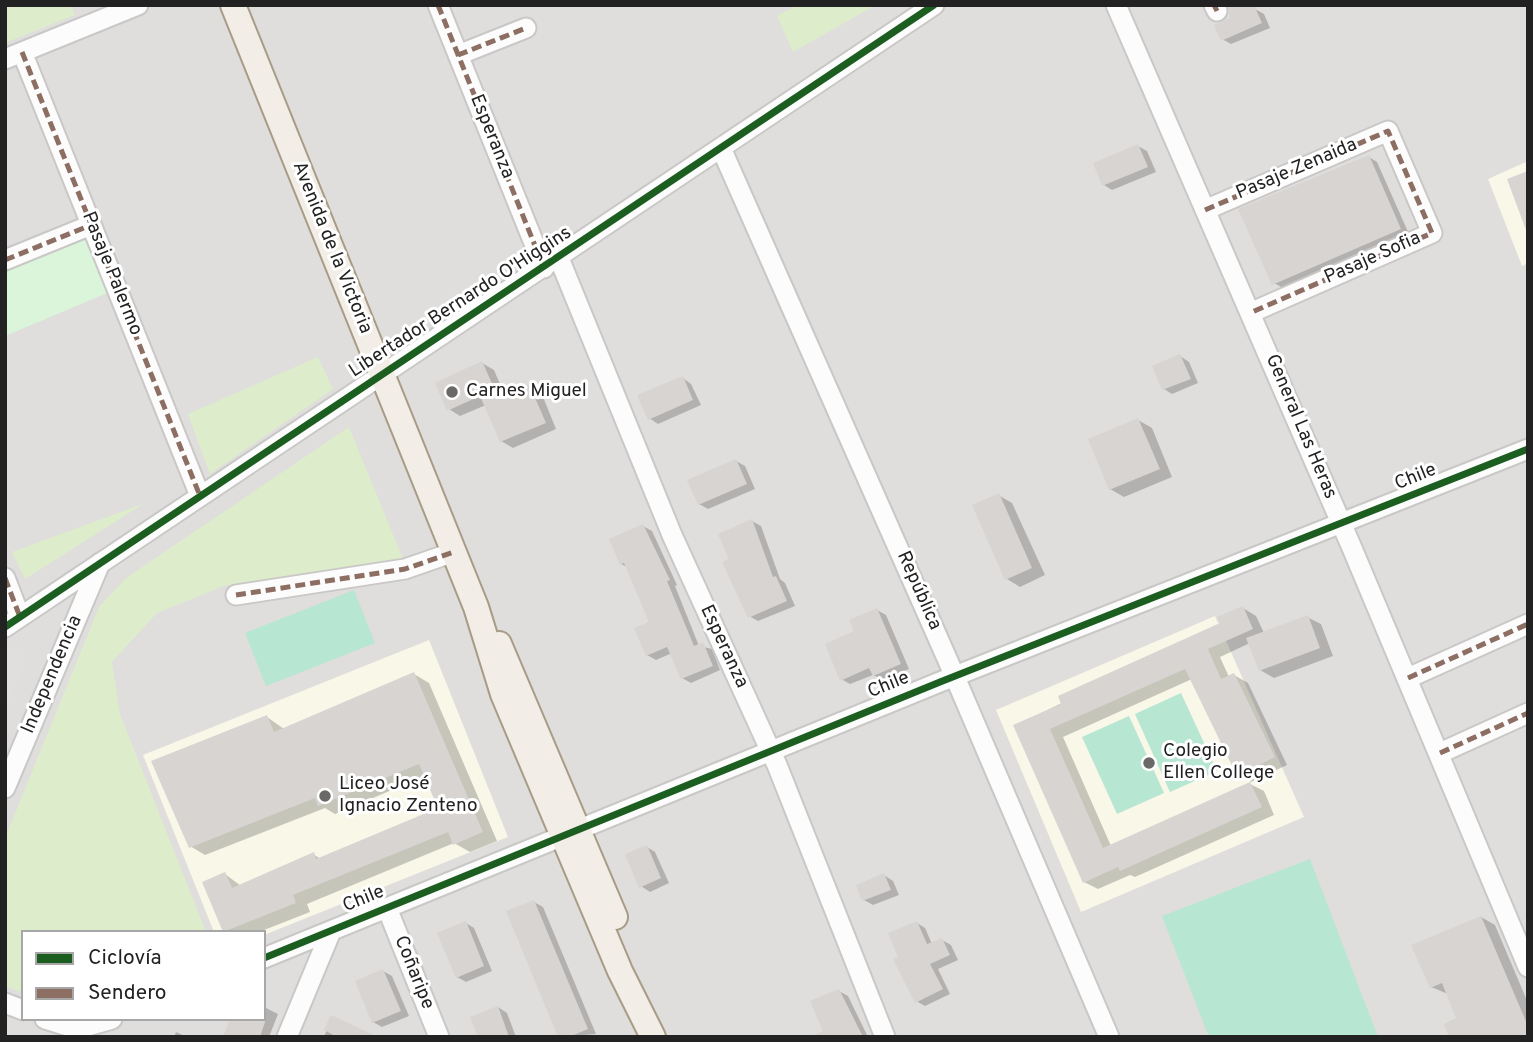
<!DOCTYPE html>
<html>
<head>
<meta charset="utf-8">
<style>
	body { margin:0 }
	#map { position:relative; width:1533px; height:1042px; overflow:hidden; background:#f0eeeb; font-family:Overpass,sans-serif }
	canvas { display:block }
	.frame { position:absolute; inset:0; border:7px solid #222; pointer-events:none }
	.legend { position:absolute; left:21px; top:930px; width:245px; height:91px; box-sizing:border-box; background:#fff; border:2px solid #a7a7a7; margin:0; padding:9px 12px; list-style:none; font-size:21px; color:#222 }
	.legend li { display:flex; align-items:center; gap:14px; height:35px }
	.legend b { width:35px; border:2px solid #a7a7a7 }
</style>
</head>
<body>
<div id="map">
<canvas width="1533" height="1042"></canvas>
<div class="frame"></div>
<ul class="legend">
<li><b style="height:9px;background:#1b5e20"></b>Ciclovía</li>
<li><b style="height:9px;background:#8d6e63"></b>Sendero</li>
</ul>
</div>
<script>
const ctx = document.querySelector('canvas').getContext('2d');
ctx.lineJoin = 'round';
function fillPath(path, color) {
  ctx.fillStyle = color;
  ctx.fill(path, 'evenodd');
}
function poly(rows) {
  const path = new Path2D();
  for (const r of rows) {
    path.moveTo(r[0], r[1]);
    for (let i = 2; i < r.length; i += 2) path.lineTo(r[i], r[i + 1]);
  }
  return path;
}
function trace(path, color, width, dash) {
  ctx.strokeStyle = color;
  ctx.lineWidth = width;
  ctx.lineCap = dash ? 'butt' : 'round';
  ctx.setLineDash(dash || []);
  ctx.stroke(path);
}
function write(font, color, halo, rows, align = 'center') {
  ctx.font = font + ' Overpass,sans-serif';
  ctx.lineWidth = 6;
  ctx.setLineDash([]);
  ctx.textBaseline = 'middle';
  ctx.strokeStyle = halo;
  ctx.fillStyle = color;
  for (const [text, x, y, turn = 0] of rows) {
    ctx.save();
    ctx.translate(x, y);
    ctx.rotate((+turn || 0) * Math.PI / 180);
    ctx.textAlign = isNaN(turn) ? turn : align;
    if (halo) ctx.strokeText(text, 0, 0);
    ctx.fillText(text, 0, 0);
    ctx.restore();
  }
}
fillPath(poly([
	[5,5,1528,5,1528,1037,5,1037],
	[23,932,264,932,264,1019,23,1019]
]), '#dfdedc');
fillPath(poly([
	[1528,161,1528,263,1522,266,1488,179],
	[1215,616,1304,817,1081,912,996,710],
	[429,640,508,837,264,935,264,932,214,932,143,755]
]), '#f8f7e8');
fillPath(poly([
	[5,5,71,5,75,15,5,43],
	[797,5,876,5,793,52,777,16],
	[318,357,333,389,210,474,188,414],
	[349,427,403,559,224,586,157,613,112,662,120,714,206,932,23,932,23,993,5,986,5,838,99,607,126,578],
	[145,503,25,579,12,552]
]), '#ddeccb');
fillPath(poly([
	[89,235,112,291,5,336,5,270]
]), '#daf5da');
fillPath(poly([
	[354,590,375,643,266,686,245,633],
	[1181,693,1217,771,1170,792,1135,714],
	[1129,716,1164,793,1117,814,1082,737],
	[1310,859,1378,1037,1209,1037,1162,916]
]), '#b7e6d2');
fillPath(poly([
	[9,649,22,650,24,665,5,711,5,651]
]), '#e0dfde');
fillPath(poly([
	[1255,9,1264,14,1270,28,1231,44,1222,39,1232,19],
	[1138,146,1147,151,1156,172,1112,190,1104,185],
	[1369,157,1377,162,1409,234,1283,288,1274,283],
	[1180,356,1189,362,1198,383,1172,394,1164,389],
	[482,363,494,370,505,396,529,386,541,392,556,429,513,448,501,441,486,405,460,416,449,409],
	[683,378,691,384,701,405,658,424,649,418],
	[1138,420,1152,428,1172,477,1124,497,1110,489],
	[736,461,745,466,755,489,708,509,699,504],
	[998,495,1012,503,1045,575,1020,587,1007,579],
	[752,521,761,526,780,579,785,583,795,606,758,621,749,616],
	[643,526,652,531,677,585,675,586,699,646,712,649,720,670,691,683,682,678,672,653,656,660,647,655,651,623,627,567,621,564],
	[1243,608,1256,616,1264,633,1307,617,1321,624,1333,656,1274,678,1260,670,1250,643,1220,657,1229,677,1234,675,1248,683,1287,765,1251,782,1238,774,1192,679,1063,737,1111,846,1250,784,1264,791,1274,815,1135,877,1130,875,1098,889,1084,882,1015,726,1222,624],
	[877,610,886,615,909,669,883,680,873,675,850,684,841,679,856,632],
	[414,674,429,683,497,841,470,852,454,843,307,904,310,912,259,932,225,930,225,874,241,886,313,854,321,859,440,809,425,776,335,814,325,808,205,855,190,846,267,717,284,729],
	[647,847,655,852,669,883,650,892,641,886],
	[884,875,893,881,899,895,873,905,864,900],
	[534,902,543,907,596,1034,560,1037],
	[1481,917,1495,925,1528,1003,1528,1037,1451,1037,1458,1019,1448,994,1431,987],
	[466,923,474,928,492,971,466,982,457,977],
	[917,923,925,928,932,944,942,940,951,945,958,960,938,969,950,994,925,1006,916,1001,900,958],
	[383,971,392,976,409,1016,382,1027,373,1022],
	[839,991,848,996,868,1037,826,1037],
	[264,1007,278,1014,269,1037,226,1037,264,1019],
	[498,1007,507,1013,516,1037,479,1037],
	[332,1017,366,1037,324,1037],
	[176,1032,187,1037,174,1037]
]), '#0003');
fillPath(poly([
	[1228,5,1254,5,1262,23,1221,41,1214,25,1230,18],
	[1138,144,1148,167,1102,186,1093,163],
	[1369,155,1401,229,1272,285,1238,209],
	[1528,171,1528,230,1526,230,1507,179],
	[1180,354,1191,379,1162,390,1152,366],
	[482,361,498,397,529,384,546,423,500,442,480,396,447,411,435,383],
	[683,376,693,400,648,420,637,395],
	[1138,418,1160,469,1109,490,1088,439],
	[736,459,747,484,698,505,687,480],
	[999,493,1032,568,1005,580,972,505],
	[752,519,773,577,776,576,787,601,748,618,722,562,729,559,718,534],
	[643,524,670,580,667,581,694,646,703,642,713,666,681,679,667,647,646,656,634,628,649,622,624,563,620,565,609,539],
	[1243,606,1253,629,1208,649,1221,679,1234,673,1275,757,1237,776,1185,669,1050,729,1103,848,1250,782,1262,807,1120,871,1118,867,1083,883,1013,725,1061,704,1058,696,1220,623,1217,617],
	[877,608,901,664,873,676,869,668,840,681,825,644,854,631,849,620],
	[1308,615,1320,648,1259,671,1246,638],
	[414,672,483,832,453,845,448,832,293,895,296,903,223,932,202,882,225,872,232,888,314,852,316,859,438,808,419,764,318,806,315,798,189,848,151,761,267,715,274,732],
	[647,845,661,878,639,888,625,854],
	[884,873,891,890,862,901,856,885],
	[534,900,588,1029,569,1037,558,1037,506,911],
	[1481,916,1528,1026,1528,1034,1520,1037,1449,1037,1444,1024,1456,1018,1442,983,1430,988,1411,945],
	[466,921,484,966,456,978,437,933],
	[917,921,927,944,942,938,950,955,930,964,943,989,915,1003,893,959,898,957,888,933],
	[383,969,401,1011,372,1023,355,981],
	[839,989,863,1037,810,1037,823,1031,810,1001],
	[498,1006,509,1037,478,1037,470,1017],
	[331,1015,378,1037,337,1037,324,1030],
	[230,1019,266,1019,260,1037,223,1037]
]), '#d7d4d2');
const minor = poly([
	[438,5,544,268],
	[1116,5,1352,548,1528,967],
	[1214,5,1217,11],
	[22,52,200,496],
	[458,55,526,28],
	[5,59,138,5],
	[721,148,949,663,1109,1037],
	[1205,210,1388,131,1432,233,1250,313],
	[559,258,672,535,777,765,885,1037],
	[5,260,91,225],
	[5,578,20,617],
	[236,595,405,569,454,552],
	[5,627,934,5],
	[1408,678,1528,624],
	[1440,753,1528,713],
	[5,788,100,563],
	[387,908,439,1037],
	[264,958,940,682,1528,449],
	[5,1003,23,1010],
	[45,1019,77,1029,112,1019],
	[287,1037,331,931]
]);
const major = poly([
	[233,5,476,607,503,694,620,971,653,1037],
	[499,644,615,917]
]);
trace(minor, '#c9c8c7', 23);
trace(major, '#a79c86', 28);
trace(minor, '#fdfcfc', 19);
trace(major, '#f3ede7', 24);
trace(poly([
	[438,5,544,268],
	[1214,5,1217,11],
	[22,52,200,496],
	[458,55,526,28],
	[1205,210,1388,131,1432,233,1250,313],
	[5,260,91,225],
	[5,578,20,617],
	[236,595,405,569,454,552],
	[1408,678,1528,624],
	[1440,753,1528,713]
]), '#8d6e63', 5, [10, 5]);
trace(poly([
	[5,627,934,5],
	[264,958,940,682,1528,449]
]), '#1b5e20', 7);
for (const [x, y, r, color] of [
	[452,392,7,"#6a6968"],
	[1149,763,7,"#6a6968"],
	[325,796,7,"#6a6968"]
]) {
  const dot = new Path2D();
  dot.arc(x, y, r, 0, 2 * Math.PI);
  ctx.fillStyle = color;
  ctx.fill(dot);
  trace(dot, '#fff', 2.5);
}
write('19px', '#222', '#fff', [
	["Esperanza",491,137,68],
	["Pasaje Zenaida",1297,170,-23],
	["Avenida de la Victoria",331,248,68],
	["Pasaje Sofia",1373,259,-24],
	["Pasaje Palermo",111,274,68],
	["Libertador Bernardo O'Higgins",461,303,-33],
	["General Las Heras",1300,427,67],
	["Chile",1416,478,-22],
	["República",918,591,66],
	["Esperanza",723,647,65],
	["Independencia",53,675,-67],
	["Chile",889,686,-22],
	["Chile",364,900,-22],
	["Coñaripe",413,973,68]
]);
write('19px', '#222', '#fff', [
	["Carnes Miguel",466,392],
	["Colegio",1163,752],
	["Ellen College",1163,774],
	["Liceo José",339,785],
	["Ignacio Zenteno",339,807]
], 'left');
</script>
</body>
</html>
